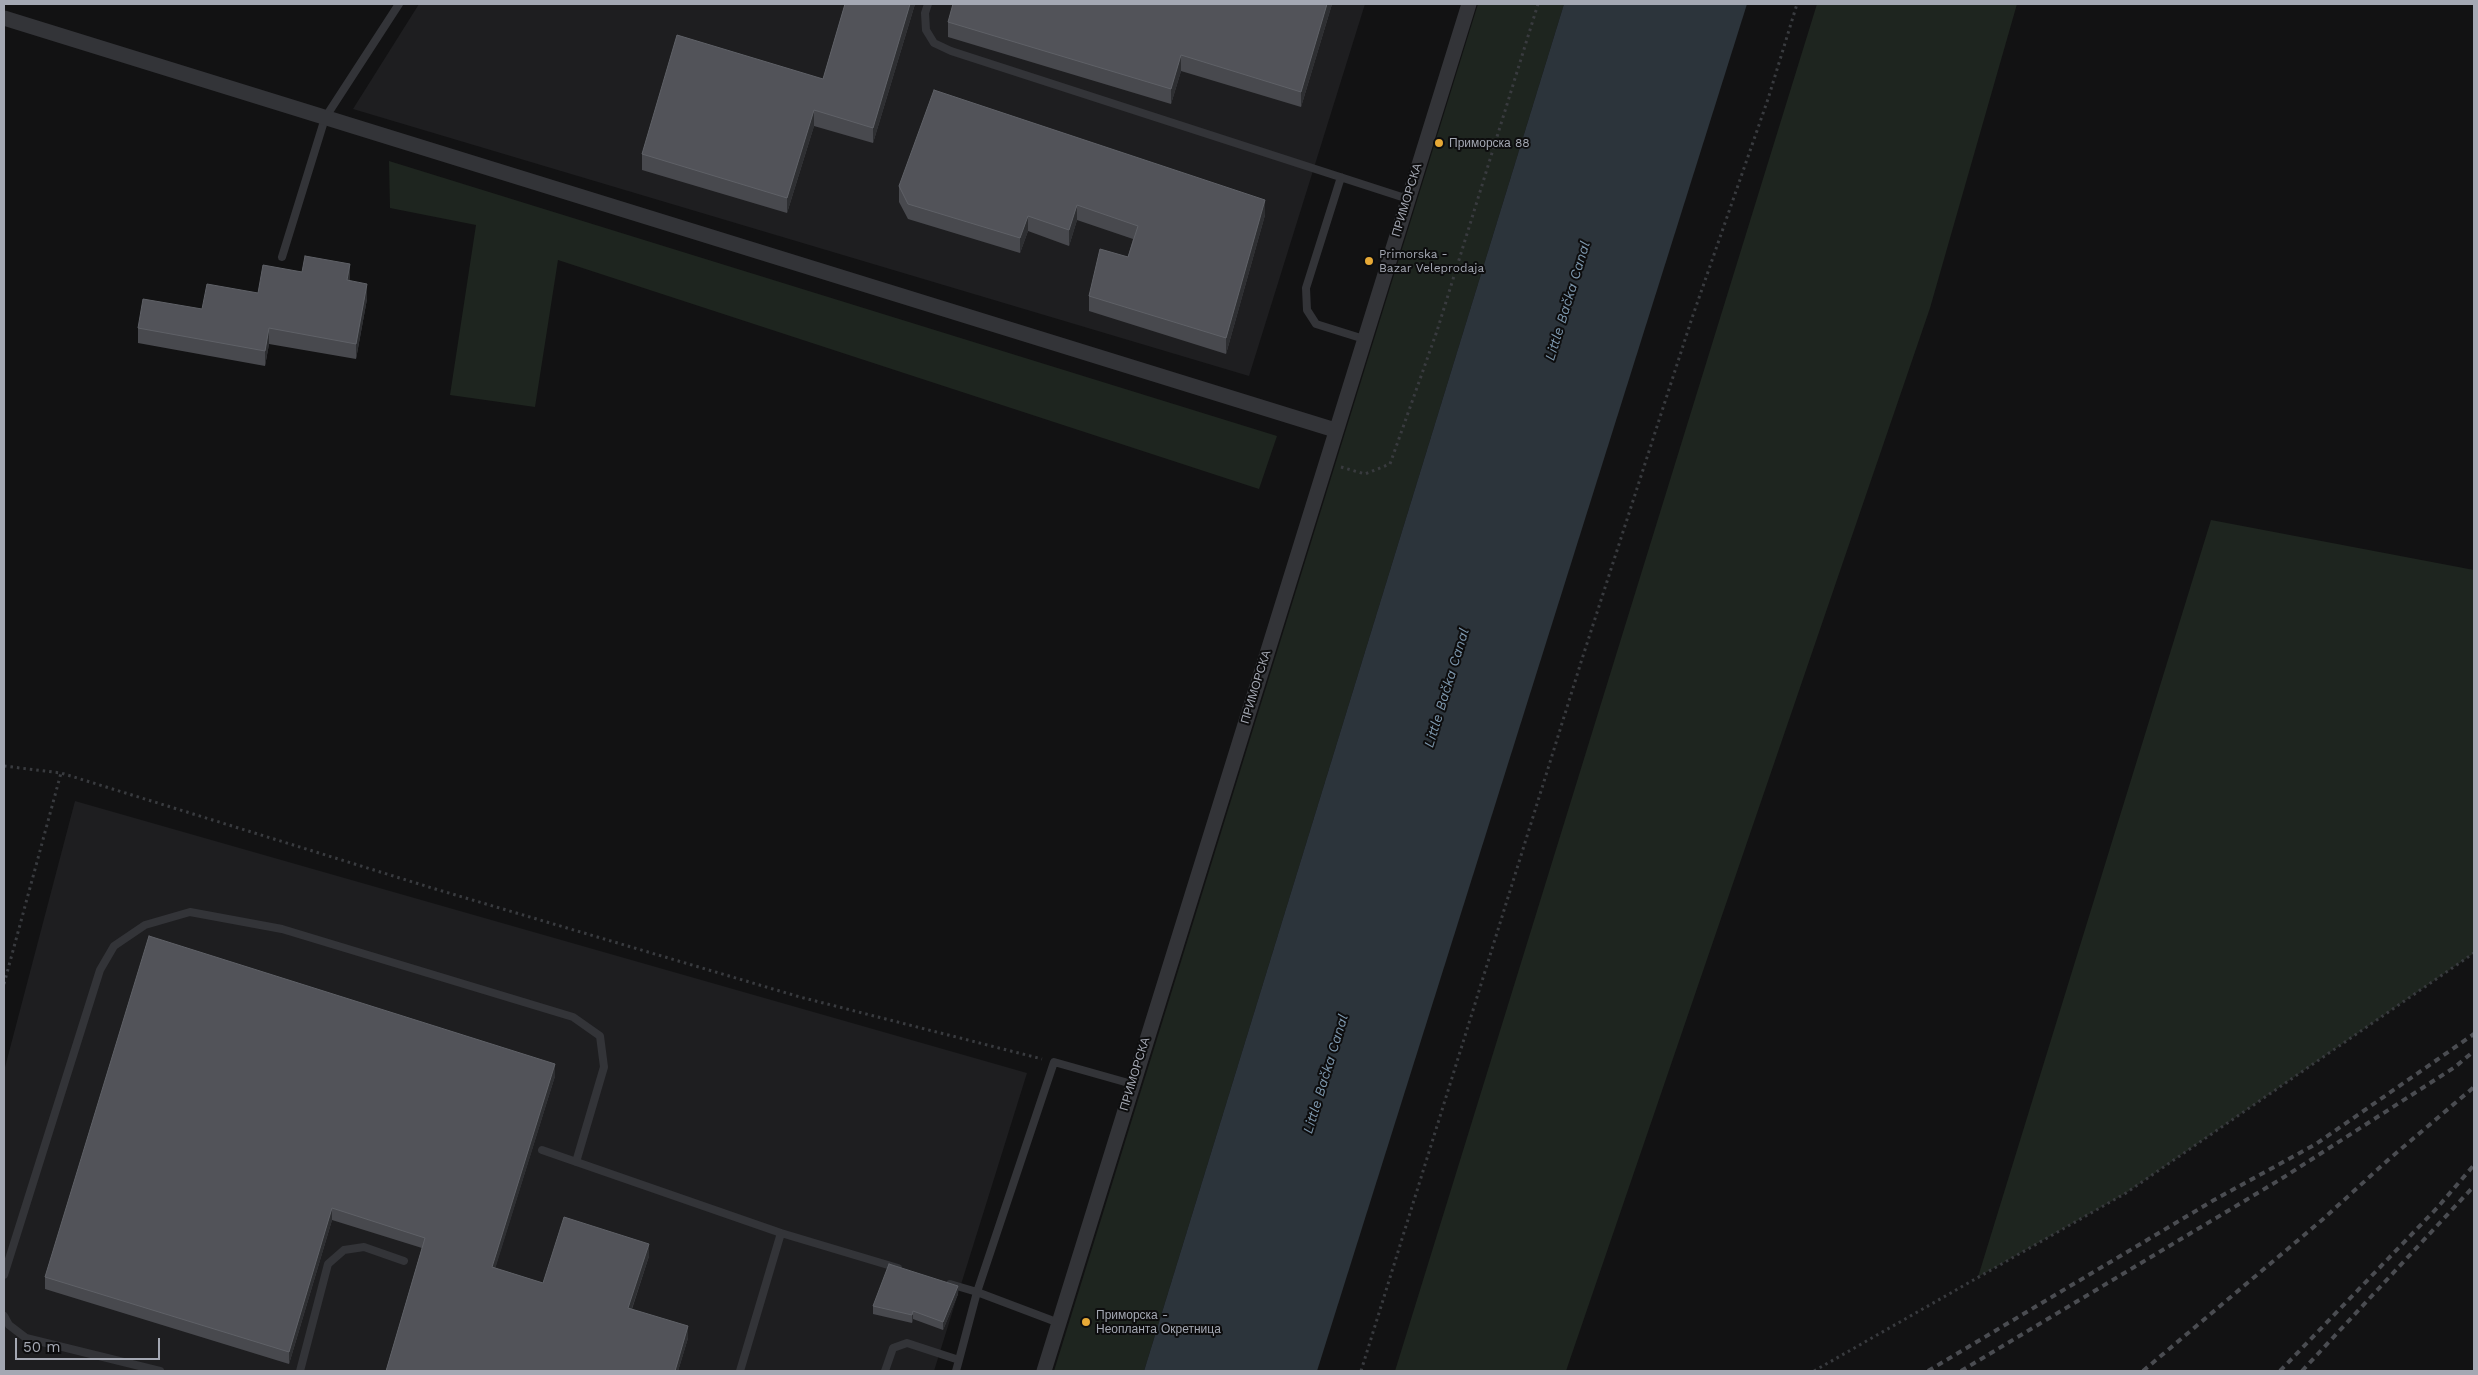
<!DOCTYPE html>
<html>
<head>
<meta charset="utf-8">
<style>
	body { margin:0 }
	#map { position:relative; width:2478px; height:1375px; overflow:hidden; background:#121213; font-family:"Work Sans",sans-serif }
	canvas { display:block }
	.frame { position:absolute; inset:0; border:5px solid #a4a8b3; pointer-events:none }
	.scale { position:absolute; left:15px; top:1338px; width:145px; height:22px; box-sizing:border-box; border:2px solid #a4a8b3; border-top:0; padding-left:6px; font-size:15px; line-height:18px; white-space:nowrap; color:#a4a8b3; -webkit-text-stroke:4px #0d0d0e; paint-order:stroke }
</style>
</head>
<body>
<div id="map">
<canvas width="2478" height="1375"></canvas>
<div class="frame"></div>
<div class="scale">50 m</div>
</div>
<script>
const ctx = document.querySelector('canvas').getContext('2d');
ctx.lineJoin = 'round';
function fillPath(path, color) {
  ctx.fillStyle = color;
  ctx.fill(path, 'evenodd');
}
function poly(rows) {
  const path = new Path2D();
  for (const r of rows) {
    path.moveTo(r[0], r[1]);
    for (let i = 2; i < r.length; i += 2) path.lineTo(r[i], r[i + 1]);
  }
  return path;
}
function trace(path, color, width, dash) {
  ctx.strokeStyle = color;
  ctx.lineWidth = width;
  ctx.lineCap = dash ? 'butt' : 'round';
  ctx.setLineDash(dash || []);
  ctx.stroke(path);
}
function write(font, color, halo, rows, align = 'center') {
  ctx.font = font + ' "Work Sans",sans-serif';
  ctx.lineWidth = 4;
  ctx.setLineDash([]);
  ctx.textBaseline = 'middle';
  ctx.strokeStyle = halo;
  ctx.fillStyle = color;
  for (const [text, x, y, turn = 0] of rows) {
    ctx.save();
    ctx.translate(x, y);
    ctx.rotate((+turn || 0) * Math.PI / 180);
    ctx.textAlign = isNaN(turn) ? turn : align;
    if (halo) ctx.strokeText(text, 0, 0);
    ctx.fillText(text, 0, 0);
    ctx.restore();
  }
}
fillPath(poly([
	[419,4,1365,4,1249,376,353,109],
	[75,801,1027,1073,934,1371,4,1371,4,1071]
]), '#1e1e20');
fillPath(poly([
	[1478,4,1564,4,1144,1371,1054,1371],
	[1817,4,2017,4,1930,308,1566,1371,1395,1371],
	[389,161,1277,436,1259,489,558,260,535,407,450,395,476,225,390,208],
	[2211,520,2474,570,2474,953,2126,1193,1978,1277]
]), '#1e251f');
fillPath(poly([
	[1564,4,1747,4,1317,1371,1144,1371]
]), '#2c343b');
trace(poly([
	[1341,467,1365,474,1390,464,1437,331,1538,4],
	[4,766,61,773,432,888,800,997,1042,1059],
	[4,984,61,773],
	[1361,1371,1582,659,1692,318,1768,99,1797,4],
	[1814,1371,2126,1193,2474,953]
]), '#393b3f', 3, [2.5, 4]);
trace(poly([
	[928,4,925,13,926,30,934,43,951,51,1408,199],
	[1341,177,1306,288,1307,310,1316,324,1364,339],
	[282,257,325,118,399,4],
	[542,1150,781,1233],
	[4,1275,100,970,114,946,145,925,190,912,282,929,573,1017,600,1036,604,1067,576,1162],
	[4,1316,9,1325,26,1338,160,1371],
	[1059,1323,977,1292,1054,1062,1132,1084],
	[300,1371,328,1264,344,1250,364,1247,404,1261],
	[740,1371,781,1233,898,1268],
	[885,1371,893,1348,907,1343,959,1360,977,1292,950,1284],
	[956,1371,959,1360]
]), '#333438', 8);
trace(poly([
	[4,18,1335,430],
	[1044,1371,1469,4]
]), '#333438', 15);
trace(poly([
	[1928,1371,2214,1200,2316,1144,2474,1034],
	[1961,1371,2281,1179,2455,1067,2474,1051],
	[2143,1371,2322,1220,2388,1160,2474,1087],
	[2280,1371,2437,1208,2474,1165],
	[2302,1371,2474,1186]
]), '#4a4c51', 4, [6, 5]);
fillPath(poly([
	[845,4,915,4,873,143,814,126,787,213,642,170,642,154,823,79],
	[1332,4,1301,107,1181,71,1171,104,948,37,948,22],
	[899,186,1265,215,1226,354,1089,311,1089,296,1128,257,1133,239,1077,220,1069,246,1028,231,1020,253,908,219,899,202],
	[349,280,367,299,356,359,269,344,265,366,138,343,138,328,202,309],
	[555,1076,495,1268,543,1283,649,1256,632,1309,688,1338,678,1371,386,1371,422,1248,332,1220,289,1364,45,1289,45,1277],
	[958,1294,943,1330,913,1319,912,1323,873,1314,873,1306]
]), '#48494e');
fillPath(poly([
	[910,4,915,4,873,143,873,128],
	[1327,4,1332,4,1301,107,1301,92],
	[1181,55,1181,71,1171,104,1171,89],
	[814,110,814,126,787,213,787,198],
	[1265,200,1265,215,1226,354,1226,338],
	[1077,205,1077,220,1069,246,1069,230],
	[1028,216,1028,231,1020,253,1020,238],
	[350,264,350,279,347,295,347,280],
	[367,284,367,299,356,359,356,344],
	[269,328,269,344,265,366,265,351],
	[555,1064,555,1076,492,1279,492,1267],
	[332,1208,332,1220,289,1364,289,1352],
	[649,1244,649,1256,628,1320,628,1308],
	[958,1286,958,1294,943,1330,943,1322],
	[913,1311,913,1319,912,1323,912,1315],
	[688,1326,688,1338,678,1371,675,1371]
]), '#2e2f32');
const building = poly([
	[845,4,910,4,873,128,814,110,787,198,642,154,677,35,823,79,845,4],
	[953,4,1327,4,1301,92,1181,55,1171,89,948,22,953,4],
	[934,90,1265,200,1226,338,1089,296,1100,249,1128,257,1138,226,1077,205,1069,230,1028,216,1020,238,908,204,899,186,934,90],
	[305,256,350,264,347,280,367,284,356,344,269,328,265,351,138,328,143,299,202,309,207,284,258,293,263,265,302,272,305,256],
	[149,936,555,1064,492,1267,543,1283,564,1217,649,1244,628,1308,688,1326,675,1371,386,1371,425,1238,332,1208,289,1352,45,1277,149,936],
	[889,1264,958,1286,943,1322,913,1311,912,1315,873,1306,889,1264]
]);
fillPath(building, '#525359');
trace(building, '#5f6167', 1);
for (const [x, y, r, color] of [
	[1439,143,5,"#e7a936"],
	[1369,261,5,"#e7a936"],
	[1086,1322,5,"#e7a936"]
]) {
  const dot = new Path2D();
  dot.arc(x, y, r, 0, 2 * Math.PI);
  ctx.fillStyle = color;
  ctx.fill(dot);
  trace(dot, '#0d0d0e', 2);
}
write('12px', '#a4a8b3', '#0d0d0e', [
	["Приморска 88",1449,143],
	["Primorska -",1379,254],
	["Bazar Veleprodaja",1379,268],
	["Приморска -",1096,1315],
	["Неопланта Окретница",1096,1329]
], 'left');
write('12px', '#a4a8b3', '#0d0d0e', [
	["ПРИМОРСКА",1407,200,-73],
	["ПРИМОРСКА",1256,687,-73],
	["ПРИМОРСКА",1135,1074,-73]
]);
write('italic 14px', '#7c96ac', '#0d0d0e', [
	["Little Bačka Canal",1568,301,-73],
	["Little Bačka Canal",1447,688,-73],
	["Little Bačka Canal",1326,1074,-73]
]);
</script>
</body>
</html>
